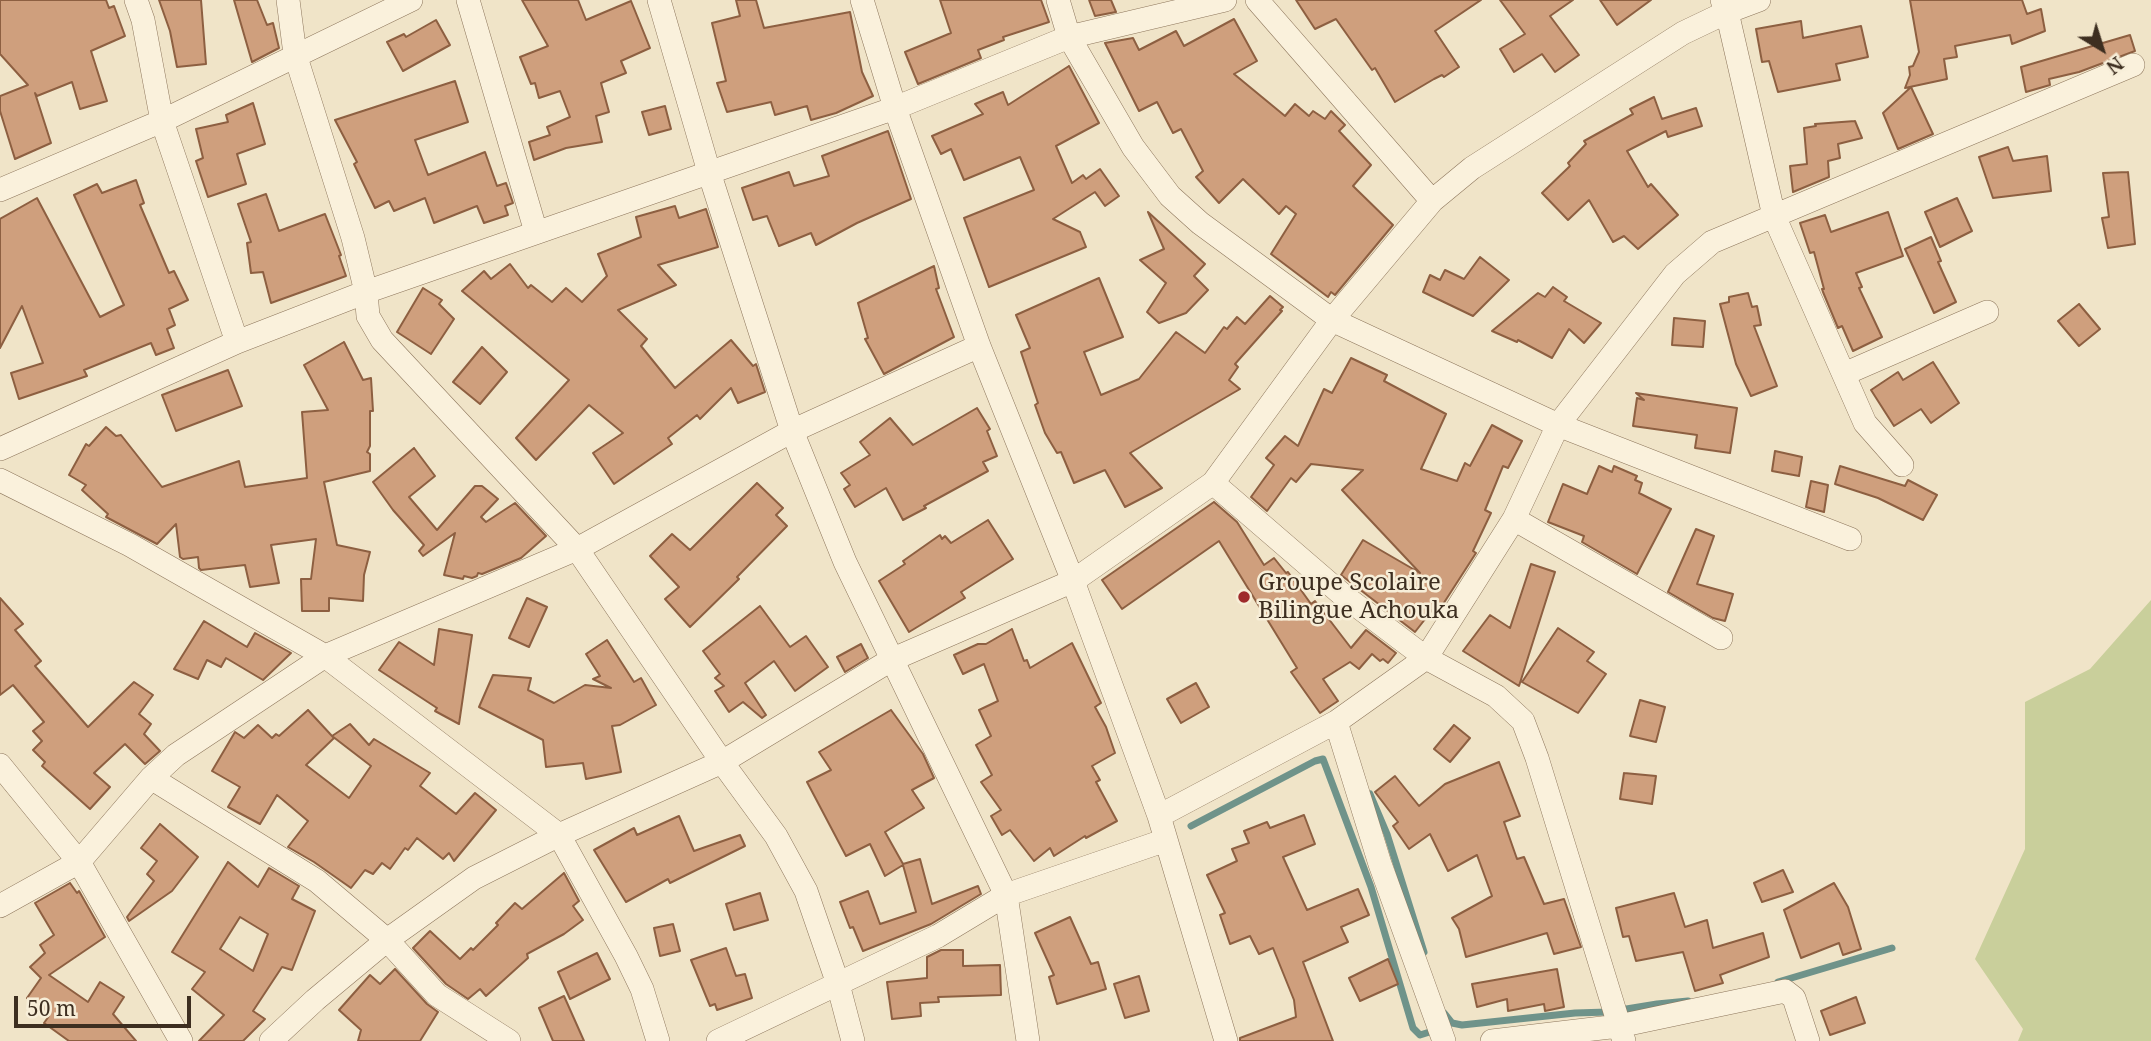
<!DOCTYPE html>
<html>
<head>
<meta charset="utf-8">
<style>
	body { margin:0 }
	#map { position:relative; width:2151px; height:1041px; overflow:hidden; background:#f0e4c8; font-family:"Noto Serif",serif }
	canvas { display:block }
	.north { position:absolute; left:2067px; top:14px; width:70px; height:70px; -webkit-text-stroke:5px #f7eed8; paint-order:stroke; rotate:142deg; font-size:19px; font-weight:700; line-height:28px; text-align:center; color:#3d2e20 }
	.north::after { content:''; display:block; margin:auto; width:24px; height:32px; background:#3d2e20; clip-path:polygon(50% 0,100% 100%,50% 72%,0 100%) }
	.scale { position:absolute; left:14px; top:996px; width:177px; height:32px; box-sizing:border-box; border:4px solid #3d2e20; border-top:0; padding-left:9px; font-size:21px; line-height:24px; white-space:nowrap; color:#3d2e20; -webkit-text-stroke:5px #f7eed8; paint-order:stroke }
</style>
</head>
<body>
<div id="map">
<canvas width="2151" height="1041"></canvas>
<div class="north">N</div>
<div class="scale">50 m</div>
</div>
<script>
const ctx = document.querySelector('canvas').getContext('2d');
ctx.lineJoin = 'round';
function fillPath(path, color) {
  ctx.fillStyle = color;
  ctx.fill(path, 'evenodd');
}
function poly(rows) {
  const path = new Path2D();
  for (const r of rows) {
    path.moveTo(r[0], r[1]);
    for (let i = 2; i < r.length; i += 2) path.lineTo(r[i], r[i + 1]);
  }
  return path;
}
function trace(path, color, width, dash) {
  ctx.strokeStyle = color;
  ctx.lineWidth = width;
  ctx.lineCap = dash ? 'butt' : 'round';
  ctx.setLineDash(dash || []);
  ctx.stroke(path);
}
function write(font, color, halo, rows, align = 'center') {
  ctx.font = font + ' "Noto Serif",serif';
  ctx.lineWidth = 5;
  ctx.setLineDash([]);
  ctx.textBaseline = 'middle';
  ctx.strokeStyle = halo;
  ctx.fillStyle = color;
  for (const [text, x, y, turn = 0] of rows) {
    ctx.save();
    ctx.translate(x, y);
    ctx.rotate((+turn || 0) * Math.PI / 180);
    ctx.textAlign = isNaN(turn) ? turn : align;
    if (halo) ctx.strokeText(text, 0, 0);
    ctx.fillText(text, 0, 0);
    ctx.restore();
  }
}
fillPath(poly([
	[2151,600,2151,1041,2018,1041,2023,1029,1975,959,2025,849,2025,702,2090,669]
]), '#c9cf9b');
trace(poly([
	[1370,794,1387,834,1424,952],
	[1191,826,1315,761,1323,759,1371,887,1413,1028,1420,1035,1436,1030],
	[1778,982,1892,948],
	[1444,1013,1452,1023,1462,1025,1575,1013,1608,1012,1657,1004,1688,1001]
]), '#6f938a', 7);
const building = poly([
	[0,0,106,0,109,8,114,6,125,36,91,51,107,101,80,109,72,82,37,96,35,93,51,143,15,159,0,111,0,96,28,85,0,54,0,0],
	[159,0,201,0,206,64,177,67,170,31,159,0],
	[234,0,257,0,267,25,273,23,279,48,252,62,234,0],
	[522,0,578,0,586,20,631,1,650,48,621,61,626,73,601,83,609,112,596,116,602,142,566,148,534,160,529,142,550,135,547,127,570,117,560,91,539,98,535,83,531,84,520,57,548,46,522,0],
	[736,0,756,0,764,28,850,12,862,72,873,96,836,113,811,120,807,106,775,115,771,102,727,112,717,83,726,81,712,23,740,16,736,0],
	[940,0,1041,0,1049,22,1003,37,1004,40,978,50,981,58,918,84,905,52,951,33,940,0],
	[1089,0,1111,0,1116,12,1095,16,1089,0],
	[1296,0,1481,0,1435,31,1459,67,1444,77,1442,75,1434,79,1395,102,1375,68,1372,70,1336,19,1315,29,1296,0],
	[1500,0,1573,0,1550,16,1579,55,1555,72,1542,54,1514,72,1500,49,1525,34,1500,0],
	[1600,0,1651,0,1617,25,1600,0],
	[1910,0,2022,0,2027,14,2041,9,2045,31,2012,44,2010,35,1955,46,1957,57,1944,59,1947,79,1905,88,1910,75,1909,67,1913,66,1919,52,1910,0],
	[1234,19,1257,61,1234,74,1285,116,1295,104,1309,116,1313,111,1325,119,1331,111,1345,125,1339,131,1371,165,1353,186,1393,225,1335,295,1331,292,1328,297,1271,254,1296,214,1286,206,1279,214,1243,179,1219,203,1196,177,1203,171,1181,129,1173,133,1157,102,1139,111,1105,43,1133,38,1139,50,1176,31,1184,46,1234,19],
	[436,20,450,45,403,71,387,42,404,34,406,37,436,20],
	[1801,21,1803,38,1861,26,1868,57,1836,64,1840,80,1778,92,1769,61,1762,62,1756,29,1801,21],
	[2130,35,2135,51,2079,72,2049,79,2050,85,2026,92,2021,67,2130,35],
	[1069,66,1099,123,1056,146,1072,183,1083,175,1086,179,1100,169,1119,196,1105,206,1095,192,1053,219,1080,232,1086,247,989,287,964,218,1034,190,1020,157,964,180,951,149,941,154,932,136,983,114,975,104,1003,92,1008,105,1069,66],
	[455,81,468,122,415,140,428,175,485,152,497,186,506,183,513,203,505,206,508,215,484,223,477,206,434,223,425,198,394,211,389,201,375,208,354,164,357,162,335,120,455,81],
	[1911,87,1933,134,1898,149,1883,113,1911,87],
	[1654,97,1662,119,1696,108,1702,126,1668,137,1666,131,1627,151,1648,187,1651,184,1678,215,1638,249,1624,236,1613,242,1589,200,1568,220,1542,193,1570,166,1568,163,1586,144,1584,141,1633,114,1630,109,1654,97],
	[253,103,265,144,237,154,246,184,208,197,196,161,203,158,196,129,228,122,226,115,253,103],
	[665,106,671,129,649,135,642,112,665,106],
	[1855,121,1862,138,1838,144,1840,158,1828,161,1829,177,1793,192,1790,166,1807,164,1804,128,1816,126,1815,124,1855,121],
	[888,131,911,199,857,223,816,245,811,233,779,246,767,216,753,220,742,188,789,172,794,186,829,176,822,156,888,131],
	[2008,147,2013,161,2047,156,2051,191,1993,198,1979,157,2008,147],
	[2128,172,2135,244,2108,248,2102,218,2109,217,2103,173,2128,172],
	[136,180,144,203,140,205,169,273,174,271,188,300,169,309,175,325,167,329,174,348,156,355,151,343,84,370,87,376,19,399,11,373,43,363,22,306,0,348,0,219,37,198,100,317,124,305,74,195,97,184,102,193,136,180],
	[266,194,279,231,325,214,341,255,339,256,346,276,271,303,263,272,251,273,247,243,251,242,238,204,266,194],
	[1957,198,1972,231,1940,247,1925,212,1957,198],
	[675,206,679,218,706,209,718,247,658,265,676,285,618,310,647,339,641,346,675,388,731,340,753,366,756,364,765,392,738,403,731,388,700,419,697,415,668,438,672,444,614,484,593,453,623,433,589,405,536,460,516,438,569,380,462,291,484,271,491,279,510,264,528,288,531,285,552,302,566,288,582,302,607,276,598,254,641,237,636,217,675,206],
	[1148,212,1205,264,1194,276,1208,290,1186,313,1159,323,1147,312,1166,283,1140,260,1164,249,1148,212],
	[1888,212,1903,256,1856,273,1862,287,1859,288,1882,337,1853,351,1842,326,1838,328,1823,292,1822,289,1824,289,1814,252,1810,253,1800,223,1825,215,1831,232,1888,212],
	[1931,237,1941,261,1938,262,1956,302,1934,313,1905,249,1931,237],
	[1480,257,1509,280,1473,316,1423,292,1430,275,1440,280,1445,270,1464,279,1480,257],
	[934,266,939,288,936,289,954,337,884,374,865,339,868,338,858,303,934,266],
	[1099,278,1123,337,1084,352,1101,395,1139,379,1176,332,1205,353,1224,327,1227,329,1237,317,1245,324,1270,296,1283,307,1280,310,1282,311,1235,364,1238,367,1229,380,1240,389,1130,453,1162,488,1125,507,1105,470,1074,483,1061,452,1057,453,1045,433,1035,405,1038,403,1021,352,1030,348,1016,315,1099,278],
	[1553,287,1567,297,1564,301,1601,323,1584,343,1569,329,1552,358,1518,340,1517,342,1492,331,1538,293,1545,297,1553,287],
	[423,288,442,300,439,304,454,319,431,354,397,332,423,288],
	[1748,293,1752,307,1757,306,1761,325,1754,326,1777,386,1751,396,1736,364,1720,304,1729,302,1729,297,1748,293],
	[2079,304,2100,329,2079,346,2058,321,2079,304],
	[1674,318,1705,321,1703,347,1672,345,1674,318],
	[344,342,363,380,371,378,373,411,370,411,370,446,367,452,370,454,370,471,324,482,337,545,370,552,364,575,363,601,329,598,329,611,302,611,301,579,311,579,316,539,271,545,279,583,250,587,245,565,201,570,199,568,198,557,183,559,180,557,176,524,157,544,106,517,108,514,82,490,86,485,69,475,86,444,89,446,106,427,116,436,121,435,162,487,239,461,245,487,307,478,302,412,328,410,304,365,344,342],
	[482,347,507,372,480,404,453,382,482,347],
	[1351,358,1387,375,1384,381,1446,414,1421,469,1457,481,1465,463,1470,466,1492,425,1522,441,1508,468,1503,466,1485,510,1491,513,1473,551,1476,553,1438,612,1433,609,1415,632,1341,575,1363,540,1420,573,1342,490,1363,470,1311,464,1296,482,1291,478,1267,511,1251,497,1274,465,1266,458,1285,436,1298,446,1324,389,1332,393,1351,358],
	[1933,362,1959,403,1931,423,1921,409,1894,426,1871,390,1898,372,1903,380,1933,362],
	[228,370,242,406,176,431,162,395,228,370],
	[1636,393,1737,408,1730,453,1695,448,1697,435,1633,426,1637,398,1644,400,1636,393],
	[977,408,990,429,987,431,997,456,983,462,988,471,924,506,926,508,903,520,886,488,855,507,844,489,850,485,841,473,870,455,860,442,890,418,913,445,977,408],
	[414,448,435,476,409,497,437,530,475,486,482,486,498,499,481,517,486,522,515,503,546,536,521,558,482,574,478,573,477,576,472,578,464,576,463,579,444,575,455,533,423,556,419,551,424,545,393,510,373,482,414,448],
	[1775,451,1802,457,1799,476,1772,471,1775,451],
	[1599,466,1612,472,1614,466,1637,476,1635,480,1642,483,1639,493,1671,509,1637,574,1582,542,1584,536,1548,522,1563,484,1587,494,1599,466],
	[1840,466,1905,486,1908,480,1937,495,1923,520,1878,498,1835,484,1840,466],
	[1811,481,1828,485,1824,512,1806,507,1811,481],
	[757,483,783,508,776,515,787,526,737,577,739,579,690,627,665,599,679,587,650,556,672,534,690,550,757,483],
	[1214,502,1237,522,1264,565,1274,558,1286,573,1288,572,1311,604,1315,601,1351,648,1366,630,1396,653,1388,663,1383,659,1380,661,1372,654,1359,669,1350,662,1323,679,1338,701,1320,713,1291,672,1297,668,1219,541,1122,609,1102,580,1214,502],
	[988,520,1013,559,961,592,965,598,909,632,879,581,905,564,903,561,940,535,942,539,945,536,951,543,988,520],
	[1696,529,1714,536,1697,584,1733,594,1725,621,1713,618,1668,592,1696,529],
	[1531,564,1555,572,1519,686,1463,651,1490,615,1510,628,1531,564],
	[0,598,23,624,15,630,41,661,35,666,88,727,134,682,153,695,139,714,151,724,144,734,160,751,145,764,125,744,94,773,110,787,90,809,42,766,45,762,33,750,42,741,33,731,44,722,13,685,0,695,0,598],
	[527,598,547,607,529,647,509,638,527,598],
	[760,606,790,647,806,636,828,667,795,691,774,661,745,683,766,715,762,718,743,702,729,712,715,691,724,686,715,678,720,674,703,651,760,606],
	[204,621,247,647,255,633,291,653,263,680,226,658,221,667,207,660,198,679,174,669,204,621],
	[1558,628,1594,652,1587,661,1606,674,1578,713,1522,682,1558,628],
	[439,629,472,635,459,724,435,711,437,708,379,670,399,642,434,665,439,629],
	[1012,629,1024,661,1027,660,1030,668,1072,643,1101,703,1095,707,1106,727,1115,753,1092,766,1100,780,1096,782,1117,821,1086,838,1085,836,1054,856,1050,848,1034,861,1010,830,1002,835,991,816,1001,810,981,782,992,775,976,745,991,736,979,710,998,701,984,664,963,674,954,655,978,644,986,644,1012,629],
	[607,640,634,682,641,678,656,705,620,725,612,726,621,772,586,779,583,763,546,767,543,740,479,707,493,675,531,678,528,690,554,703,585,685,611,688,593,679,600,676,586,654,607,640],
	[861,644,868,658,845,672,837,657,861,644],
	[1196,683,1209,707,1181,723,1167,699,1196,683],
	[1640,700,1665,707,1656,742,1630,736,1640,700],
	[308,710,332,736,350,724,369,745,374,739,430,773,420,786,456,814,475,793,496,810,454,861,449,853,443,859,417,838,408,850,405,848,390,869,382,863,373,874,365,870,351,888,314,862,288,847,308,821,277,795,260,824,228,807,240,787,212,771,235,732,244,738,258,725,272,738,276,734,279,736,308,710],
	[332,736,371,766,349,798,306,765,334,738,332,736],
	[891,710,923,754,934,778,912,790,924,808,885,832,903,864,920,859,932,904,978,886,981,894,931,924,863,951,853,927,850,928,840,902,868,891,880,924,916,912,903,865,885,876,870,844,846,856,807,782,831,770,819,752,891,710],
	[1454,725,1470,738,1450,762,1434,749,1454,725],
	[1499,762,1520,816,1504,822,1517,859,1524,857,1544,904,1564,899,1581,947,1554,954,1547,933,1466,957,1459,929,1452,918,1492,896,1477,855,1448,871,1430,834,1409,849,1393,826,1398,822,1375,792,1395,776,1419,806,1445,784,1499,762],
	[1624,773,1656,776,1652,804,1620,799,1624,773],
	[1304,815,1315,844,1283,857,1307,910,1358,889,1369,915,1341,927,1348,942,1303,962,1333,1041,1240,1041,1240,1038,1296,1017,1294,1000,1273,948,1259,954,1250,936,1230,944,1220,915,1225,913,1207,875,1237,861,1232,849,1249,843,1244,831,1267,822,1270,828,1304,815],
	[679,816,694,851,740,835,745,846,670,883,668,879,626,902,594,850,634,828,637,835,679,816],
	[160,824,198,857,172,891,129,921,127,917,154,881,147,874,157,861,141,848,160,824],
	[228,862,258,887,269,868,299,886,292,899,315,911,292,970,282,967,253,1011,265,1019,243,1041,199,1041,224,1015,192,989,205,972,172,952,228,862],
	[240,917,268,934,253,971,220,949,240,917],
	[1783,870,1793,892,1762,902,1754,883,1783,870],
	[564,873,579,901,573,906,583,920,564,934,527,954,528,958,486,996,480,989,468,999,446,984,413,948,430,931,460,959,471,948,473,950,498,925,496,923,515,903,522,909,564,873],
	[70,883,77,893,79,891,105,937,49,975,88,1002,100,982,124,997,113,1014,136,1041,69,1041,44,1023,49,1016,27,998,41,978,30,967,45,953,40,945,54,935,35,903,70,883],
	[1834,883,1848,907,1861,949,1843,955,1839,943,1801,958,1784,910,1834,883],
	[760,893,768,920,734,930,726,904,760,893],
	[1674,893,1685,927,1707,920,1713,948,1763,933,1769,957,1720,975,1723,983,1695,991,1683,952,1636,961,1629,936,1623,937,1616,908,1674,893],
	[1070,917,1091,964,1098,962,1106,989,1057,1004,1049,977,1054,975,1035,933,1070,917],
	[673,924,680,951,660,956,654,928,673,924],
	[726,948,736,976,745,974,752,998,717,1010,715,1004,710,1006,691,960,726,948],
	[941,950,963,950,963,966,1000,965,1001,995,938,997,939,1002,920,1003,921,1016,892,1019,887,982,927,978,927,957,941,950],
	[597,953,610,979,570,999,558,972,597,953],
	[1388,959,1398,984,1360,1001,1349,978,1388,959],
	[395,969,427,1004,438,1012,420,1041,358,1041,361,1030,339,1010,370,975,380,984,395,969],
	[1557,969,1564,1007,1545,1011,1544,1004,1508,1011,1507,999,1477,1007,1472,984,1557,969],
	[1139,976,1149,1011,1125,1018,1114,984,1139,976],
	[564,996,584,1041,553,1041,539,1008,564,996],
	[1856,997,1865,1023,1830,1035,1821,1011,1856,997]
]);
fillPath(building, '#cf9f7d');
trace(building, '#8d5f41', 2);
const minor = poly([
	[136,0,143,20,162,121,237,342],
	[288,0,295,54,353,238,366,292,368,316,382,340,577,549,722,762,776,836,806,891,838,984,853,1041],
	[468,0,536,232],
	[659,0,709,172,792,431,845,562,1006,895,1028,1041],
	[862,0,895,108,979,346,1073,581,1159,816,1226,1041],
	[1058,0,1069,37,1133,147,1170,196,1200,223,1332,320,1558,425,1514,519,1426,658,1336,722,1159,816],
	[1257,0,1432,201],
	[1722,0,1727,12,1774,216,1865,423,1902,465],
	[0,190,162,121,411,0],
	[1844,374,1987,312],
	[0,449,237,342,366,292,895,108,1069,37,1225,0],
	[0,480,130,545,325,656,559,835,626,956,642,989,658,1041],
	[1213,483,1344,596,1426,658,1496,696,1523,721,1537,758,1624,1041],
	[1514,519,1721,638],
	[1850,539,1558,425,1675,274,1712,242,2133,65],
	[1336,722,1380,864,1444,1041],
	[0,765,79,862,181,1041],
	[151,778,317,881,387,940,437,995,509,1041],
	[0,906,79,862,151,778,176,755,325,656,577,549,792,431,979,346],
	[271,1041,315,1000,387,940,474,878,559,835,722,762,891,660,1073,581,1213,483,1332,320,1432,201,1472,168,1683,33,1727,12,1759,0],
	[718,1041,938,936,1006,895,1166,840],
	[1492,1041,1619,1026,1785,991,1794,998,1808,1041]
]);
trace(minor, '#8d765c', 24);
trace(minor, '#faf1dc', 23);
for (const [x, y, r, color] of [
	[1244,597,7,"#9e2a2b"]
]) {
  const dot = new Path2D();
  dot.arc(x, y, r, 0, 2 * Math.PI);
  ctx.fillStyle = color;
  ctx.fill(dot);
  trace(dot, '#f7eed8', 2.5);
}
write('24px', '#3d2e20', '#f7eed8', [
	["Groupe Scolaire",1258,583],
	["Bilingue Achouka",1258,611]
], 'left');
</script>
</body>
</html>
